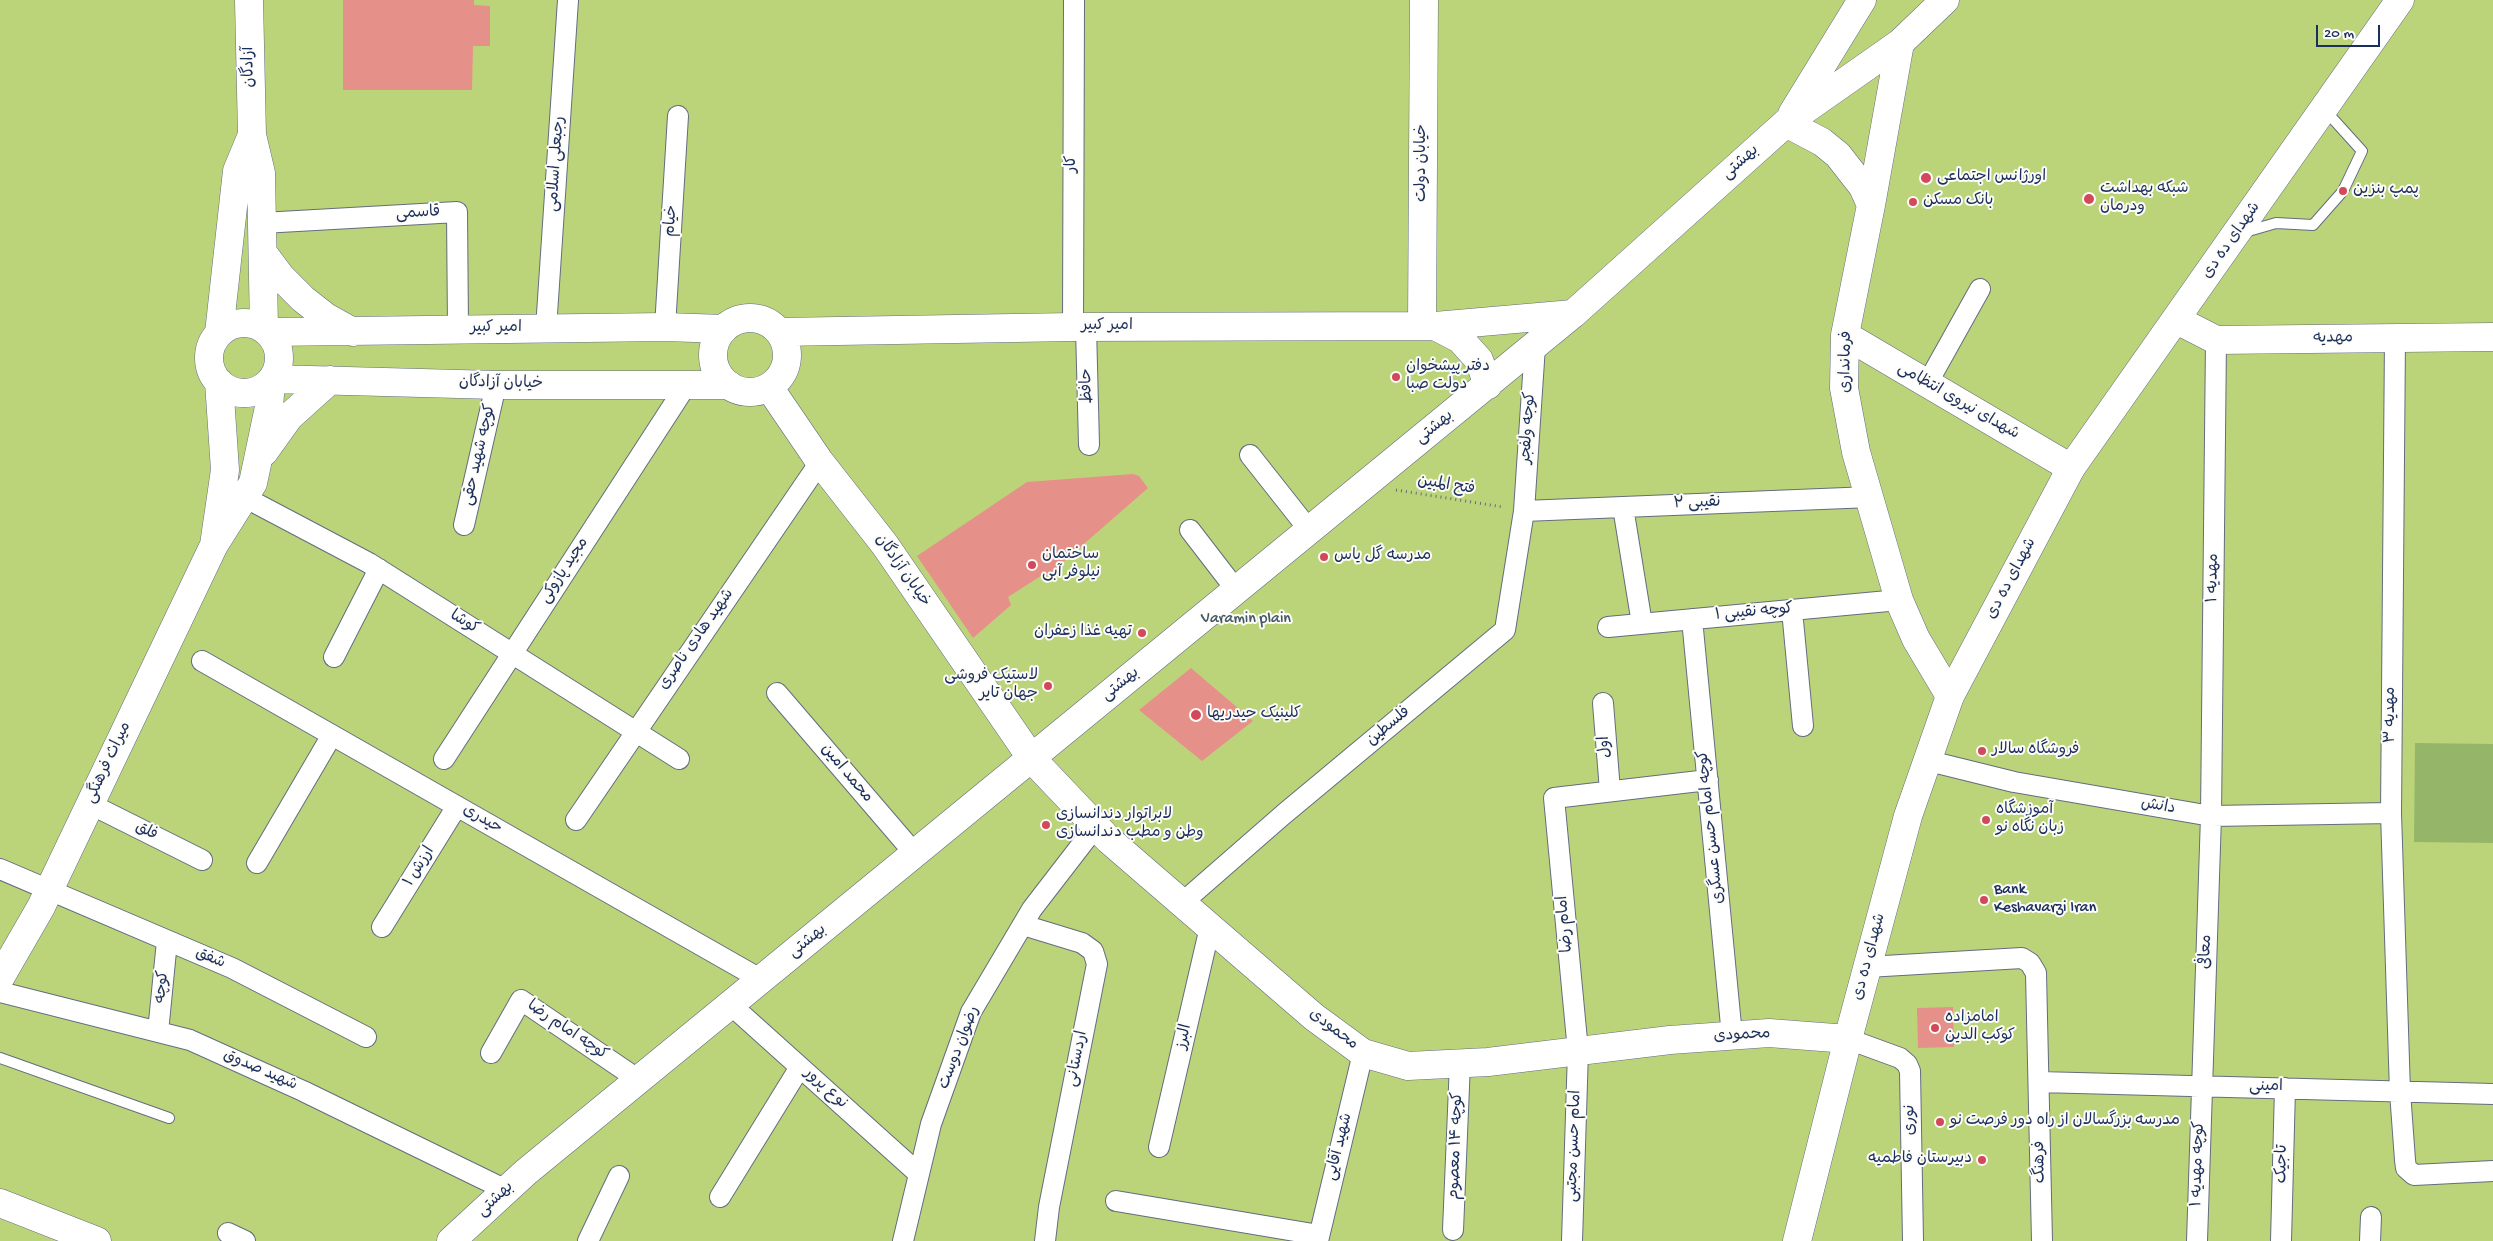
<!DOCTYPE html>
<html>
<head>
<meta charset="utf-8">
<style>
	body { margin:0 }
	#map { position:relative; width:2493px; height:1241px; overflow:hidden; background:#e9e0bd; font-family:"Gochi Hand",sans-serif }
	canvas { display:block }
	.scale { position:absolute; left:2316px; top:25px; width:64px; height:22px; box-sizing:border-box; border:2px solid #1b2f5e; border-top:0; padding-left:6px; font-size:15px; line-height:18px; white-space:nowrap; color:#1b2f5e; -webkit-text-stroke:4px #fdfcf7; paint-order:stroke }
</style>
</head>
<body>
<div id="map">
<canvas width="2493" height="1241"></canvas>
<div class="scale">20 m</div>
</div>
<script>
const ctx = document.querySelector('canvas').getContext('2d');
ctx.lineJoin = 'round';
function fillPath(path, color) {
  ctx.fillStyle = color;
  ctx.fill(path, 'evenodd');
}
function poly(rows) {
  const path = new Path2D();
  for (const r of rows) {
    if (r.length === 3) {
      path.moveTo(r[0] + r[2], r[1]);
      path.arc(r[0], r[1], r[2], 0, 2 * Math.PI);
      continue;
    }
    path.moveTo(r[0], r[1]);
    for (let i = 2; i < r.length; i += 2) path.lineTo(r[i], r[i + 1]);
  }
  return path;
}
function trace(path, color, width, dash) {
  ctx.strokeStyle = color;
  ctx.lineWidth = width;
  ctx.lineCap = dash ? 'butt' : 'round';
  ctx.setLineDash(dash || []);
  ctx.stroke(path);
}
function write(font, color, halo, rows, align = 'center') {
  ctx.font = font + ' "Gochi Hand","Playpen Sans Arabic",sans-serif';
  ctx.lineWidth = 4;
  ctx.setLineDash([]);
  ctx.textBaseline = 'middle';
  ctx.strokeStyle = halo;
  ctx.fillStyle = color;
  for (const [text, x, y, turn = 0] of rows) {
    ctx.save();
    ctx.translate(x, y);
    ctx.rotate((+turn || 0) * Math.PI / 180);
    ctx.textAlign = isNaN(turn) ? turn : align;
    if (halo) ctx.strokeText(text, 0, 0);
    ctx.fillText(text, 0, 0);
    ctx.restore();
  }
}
fillPath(poly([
	[0,0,2493,0,2493,1241,0,1241]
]), '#bcd479');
fillPath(poly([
	[2415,743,2493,744,2493,843,2414,842]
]), '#95b669');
fillPath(poly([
	[343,0,474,0,474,5,490,6,490,46,473,46,472,90,343,90],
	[1133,474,1139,476,1148,488,1046,577,1044,574,1008,597,1011,605,973,638,917,556,1027,482],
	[1191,668,1253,721,1202,761,1139,710],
	[1953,1007,1954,1047,1918,1048,1917,1008]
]), '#e6908a');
const lane = poly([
	[2245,232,2276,223,2313,225,2343,191,2362,151,2324,109],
	[0,1058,169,1118]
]);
const street = poly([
	[262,223,457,212,458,329],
	[665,327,678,116],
	[1073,327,1074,0],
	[1086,327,1089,445],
	[546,329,568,0],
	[2395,338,2391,813,2400,1092,2405,1160,2406,1168,2414,1175,2493,1171],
	[1927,384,1980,289],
	[1250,455,1310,531],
	[244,497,369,563,679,759],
	[1623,507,1642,624],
	[1524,511,1871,497],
	[464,525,496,385],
	[1190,530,1237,591],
	[1792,610,1803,726],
	[1692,619,1732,1036],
	[1608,627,1899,600],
	[334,657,379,569],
	[202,661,762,980],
	[777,693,915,854],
	[1603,703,1610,791],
	[444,759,687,384],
	[1929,761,2014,782,2211,816,2391,813],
	[90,804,202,860],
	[576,820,820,462],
	[257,863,332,735],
	[0,869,232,968,366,1037],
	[1182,903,1284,814,1505,630,1524,511,1535,346],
	[1023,925,1082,943,1093,951,1097,964,1049,1207,1045,1241],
	[382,927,457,806],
	[1867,967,2022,958,2030,963,2036,973,2042,1241],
	[0,992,190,1040,303,1091,506,1190],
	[731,1005,919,1174],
	[158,1032,167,941],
	[1848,1039,1900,1058,1907,1064,1910,1071,1913,1241],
	[491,1053,521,1000,639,1080],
	[2039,1082,2493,1094],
	[1159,1147,1210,927],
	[720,1197,800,1067],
	[1116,1201,1319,1235],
	[1453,1230,1460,1063],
	[228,1233,245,1241],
	[588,1241,619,1176],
	[903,1241,931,1124,971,1012,1032,909,1096,826],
	[1318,1241,1363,1053],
	[1572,1241,1578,1051,1554,798,1708,780],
	[2197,1241,2211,816,2216,340],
	[2281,1241,2285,1088],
	[2370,1241,2371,1217]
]);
const secondary = poly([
	[249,0,252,135,261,173,264,329],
	[1900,43,1871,205,1845,335,1844,388,1856,452,1899,600,1916,639,1950,696],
	[1792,114,1862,0],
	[1786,123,1822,142,1838,155,1863,187,1871,205],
	[263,253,281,277,303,299,326,317,353,332],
	[750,355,37],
	[2177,320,2216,340,2493,337],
	[244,358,35],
	[1422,326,1424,0],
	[1435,326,1460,339,1479,360,1488,385],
	[269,332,665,327,724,329],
	[779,332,1073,327,1435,326,1573,314],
	[219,333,237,171,252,135],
	[1845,335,2071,468],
	[272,379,496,385,729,385],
	[219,382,225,470,214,545,253,483,269,407,271,382],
	[769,387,820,462,885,545,1032,759,1109,840,1314,1017,1363,1053,1408,1066,1488,1062,1670,1040,1769,1033,1848,1039],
	[264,452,289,417,330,380],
	[0,978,41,907,214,545],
	[0,1203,97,1241],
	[451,1241,526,1172,1573,314,1786,123,1900,43,1945,0]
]);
const primary = poly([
	[1797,1241,1848,1039,1908,816,1950,696,2071,468,2400,0]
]);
trace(lane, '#636d7f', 12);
trace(street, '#636d7f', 22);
trace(secondary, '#636d7f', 29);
trace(primary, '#636d7f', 29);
trace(poly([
	[1396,490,1503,507]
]), '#636d7f', 3, [1, 4]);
trace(lane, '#fff', 10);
trace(street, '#fff', 20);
trace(secondary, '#fff', 28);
trace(primary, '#fff', 28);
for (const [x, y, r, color] of [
	[1926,178,6,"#d1495b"],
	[2343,191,5,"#d1495b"],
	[2089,199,6,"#d1495b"],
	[1913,202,5,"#d1495b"],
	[1396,377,5,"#d1495b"],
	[1324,557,5,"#d1495b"],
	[1032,565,5,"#d1495b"],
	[1142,633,5,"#d1495b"],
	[1048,686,5,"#d1495b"],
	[1196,715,6,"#d1495b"],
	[1982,751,5,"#d1495b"],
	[1986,820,5,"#d1495b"],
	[1046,825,5,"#d1495b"],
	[1984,900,5,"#d1495b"],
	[1935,1028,5,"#d1495b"],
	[1940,1122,5,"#d1495b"],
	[1982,1160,5,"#d1495b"]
]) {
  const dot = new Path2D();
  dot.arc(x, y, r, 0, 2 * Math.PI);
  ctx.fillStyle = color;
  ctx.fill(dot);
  trace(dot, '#fdfcf7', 2);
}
write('16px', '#1b2f5e', '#fdfcf7', [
	["آزادگان",250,67,-91],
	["خیابان دولت",1423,163,-90],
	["بهشتی",1741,163,-42],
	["رجبعلی اسلامی",557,164,-86],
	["کار",1073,164,-90],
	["قاسمی",418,214,-3],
	["خیام",672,221,-86],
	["شهدای ده دی",2232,241,-55],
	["امیر کبیر",1107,327],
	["امیر کبیر",496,329],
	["مهدیه",2333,339,-1],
	["فرمانداری",1847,362,-89],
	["خیابان آزادگان",501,384,1],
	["حافظ",1088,386,-92],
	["شهدای نیروی انتظامی",1958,402,30],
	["بهشتی",1435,428,-39],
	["کوجه ولفجر",1529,428,-86],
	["کوچه شهید حقی",480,455,-77],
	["فتح المبین",1446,486,9],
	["نقیبی ۲",1697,504,-2],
	["مجید پازوکی",565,571,-57],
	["خیابان آزادگان",902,571,55],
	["مهدیه ۱",2214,578,-89],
	["شهدای ده دی",2012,579,-62],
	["کوچه نقیبی ۱",1754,613,-5],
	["کوشا",464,623,32],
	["شهید هادی ناصری",697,640,-55],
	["بهشتی",1121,685,-39],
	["مهدیه ۳",2392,715,-90],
	["فلسطین",1389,727,-40],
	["اول",1606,747,-94],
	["میراث فرهنگی",109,763,-65],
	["محمد امین",846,774,50],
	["دانش",2158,807,10],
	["حیدری",482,820,30],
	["کوچه امام حسن عسگری",1712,827,-96],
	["فلق",146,832,27],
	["ارزش ۱",420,867,-58],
	["امام رضا",1566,924,-95],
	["بهشتی",808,942,-39],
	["معافی",2207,952,-88],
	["شهدای ده دی",1870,957,-75],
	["شفق",210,959,23],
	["کوچه",163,987,-84],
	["محمودی",1333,1030,37],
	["کوچه امام رضا",567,1031,34],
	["محمودی",1742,1036,-3],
	["البرز",1185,1037,-77],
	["رضوان دوست",960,1048,-69],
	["اردستانی",1078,1059,-79],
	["شهید صدوق",260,1071,24],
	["امینی",2266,1088],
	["نوع پرور",825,1089,42],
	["نوری",1911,1120,-91],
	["کوچه ۱۴ معصوم",1457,1146,-88],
	["امام حسن مجتبی",1575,1146,-88],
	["شهید آقایی",1340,1147,-76],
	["فرهنگ",2041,1162,-91],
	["کوچه مهدیه ۱",2199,1164,-88],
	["تاجیک",2283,1164,-89],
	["بهشتی",496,1200,-43]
]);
write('16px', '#1b2f5e', '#fdfcf7', [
	["اورژانس اجتماعی",1937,178],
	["شبکه بهداشت",2100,190],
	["ودرمان",2100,208],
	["پمپ بنزین",2353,191],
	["بانک مسکن",1923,202],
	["دفتر پیشخوان",1406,368],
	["دولت صبا",1406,386],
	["ساختمان",1042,556],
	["نیلوفر آبی",1042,574],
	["مدرسه گل یاس",1334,557],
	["تهیه غذا زعفران",1132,633,"right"],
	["لاستیک فروشی",1038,677,"right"],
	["جهان تایر",1038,695,"right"],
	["کلینیک حیدریها",1207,715],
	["فروشگاه سالار",1992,751],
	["آموزشگاه",1996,811],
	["زبان نگاه نو",1996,829],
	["لابراتوار دندانسازی",1056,816],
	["وطن و مطب دندانسازی",1056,834],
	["Bank",1994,891],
	["Keshavarzi Iran",1994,909],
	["امامزاده",1945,1019],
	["کوکب الدین",1945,1037],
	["مدرسه بزرگسالان از راه دور فرصت نو",1950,1122],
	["دبیرستان فاطمیه",1972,1160,"right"]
], 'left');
write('16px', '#435865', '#fdfcf7', [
	["Varamin plain",1246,620]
]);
</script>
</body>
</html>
